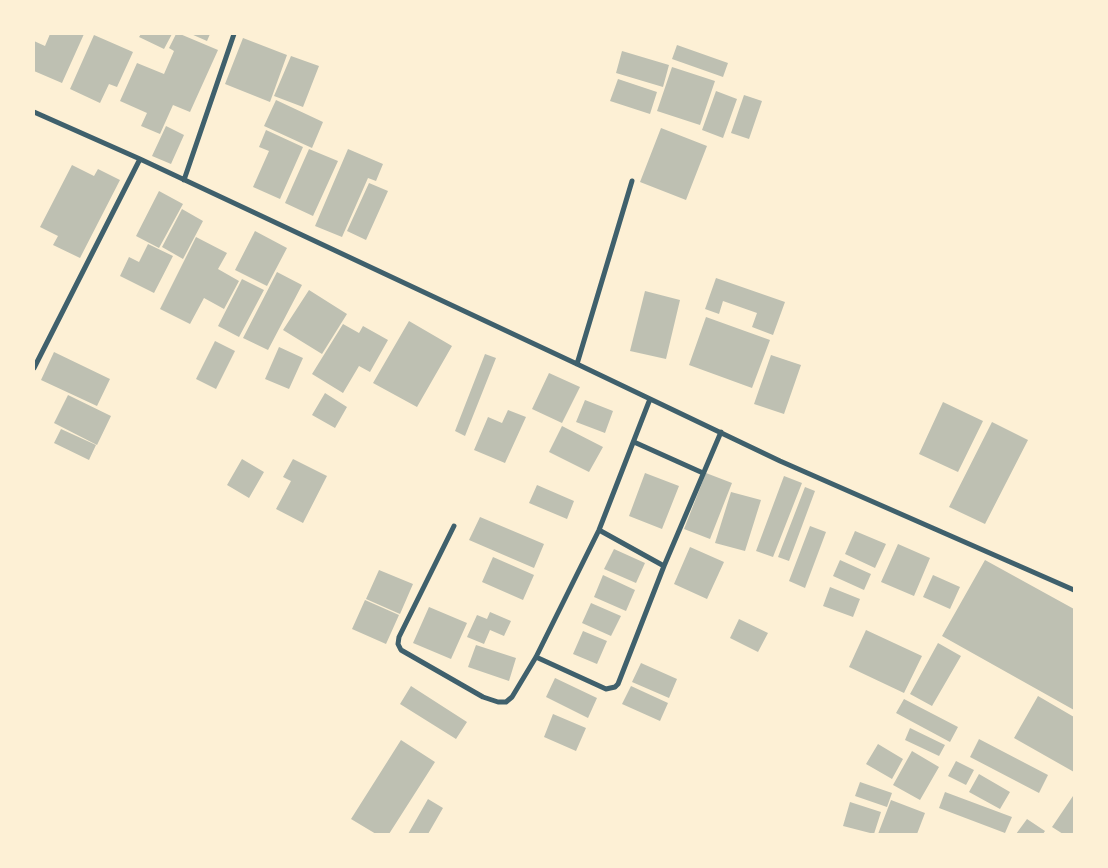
<!DOCTYPE html>
<html>
<head>
<meta charset="utf-8">
<style>
	body { margin:0 }
	#map { position:relative; width:1108px; height:868px; overflow:hidden; background:#fdf0d5; font-family:Mulish,sans-serif }
	canvas { display:block }
	.frame { position:absolute; inset:0; border:35px solid #fdf0d5; pointer-events:none }
</style>
</head>
<body>
<div id="map">
<canvas width="1108" height="868"></canvas>
<div class="frame"></div>
</div>
<script>
const ctx = document.querySelector('canvas').getContext('2d');
ctx.lineJoin = 'round';
function fillPath(path, color) {
  ctx.fillStyle = color;
  ctx.fill(path, 'evenodd');
}
function poly(rows) {
  const path = new Path2D();
  for (const r of rows) {
    path.moveTo(r[0], r[1]);
    for (let i = 2; i < r.length; i += 2) path.lineTo(r[i], r[i + 1]);
  }
  return path;
}
function trace(path, color, width, dash) {
  ctx.strokeStyle = color;
  ctx.lineWidth = width;
  ctx.lineCap = dash ? 'butt' : 'round';
  ctx.setLineDash(dash || []);
  ctx.stroke(path);
}
fillPath(poly([
	[50,34,84,34,62,83,34,71,34,41,45,46],
	[141,34,172,34,164,49,139,37],
	[176,34,180,34,218,50,190,112,173,105,160,134,141,126,147,113,120,101,137,63,164,74,174,51,169,48],
	[191,34,210,34,207,41],
	[94,35,133,52,117,87,109,84,100,103,70,89],
	[243,38,287,55,270,102,225,84],
	[677,45,728,63,723,77,672,59],
	[622,51,669,65,663,87,616,73],
	[291,56,319,66,303,107,274,96],
	[672,67,715,81,700,125,657,111],
	[618,79,657,92,650,114,610,101],
	[716,91,737,99,723,138,702,130],
	[744,95,762,101,749,139,731,133],
	[276,100,323,122,312,148,264,126],
	[166,126,184,135,171,164,152,156],
	[661,128,707,146,686,200,640,182],
	[266,130,303,147,280,199,253,187,269,151,259,147],
	[309,149,338,161,313,216,285,203],
	[348,149,383,164,376,181,368,178,342,237,315,226],
	[72,165,94,176,98,169,120,180,80,258,53,245,58,236,40,227],
	[369,183,388,191,366,240,347,231],
	[159,191,183,204,159,248,136,236],
	[182,209,203,221,183,259,162,247],
	[255,231,287,248,267,286,235,270],
	[196,237,227,253,218,269,239,281,224,309,204,298,190,324,160,309],
	[148,244,173,256,154,293,120,276,129,257,139,262],
	[277,272,302,285,268,350,243,338],
	[716,278,785,302,773,335,752,327,757,313,723,301,719,314,705,309],
	[242,279,264,290,239,337,218,326],
	[309,290,347,314,322,354,283,330],
	[645,291,680,300,666,359,630,351],
	[706,317,770,340,752,388,689,365],
	[409,321,452,346,417,407,373,383],
	[343,324,359,333,363,326,388,340,370,372,359,366,343,393,312,374],
	[215,341,235,351,216,389,196,379],
	[279,347,303,358,289,389,265,379],
	[54,352,110,379,97,406,41,380],
	[485,354,496,358,465,436,455,431],
	[771,355,801,365,784,414,754,404],
	[549,373,580,387,562,423,532,409],
	[325,393,347,407,335,428,312,415],
	[68,395,111,416,97,445,54,423],
	[585,400,613,411,605,433,576,422],
	[943,402,983,421,958,472,919,454],
	[508,410,526,417,505,463,474,450,488,417,502,423],
	[992,422,1028,440,985,524,949,507],
	[562,426,603,447,589,472,549,452],
	[61,429,96,445,89,460,54,443],
	[242,459,264,472,249,498,227,485],
	[293,459,327,476,303,523,276,509,291,481,283,477],
	[645,473,679,486,662,529,629,516],
	[706,473,732,483,710,539,684,529],
	[784,476,802,483,773,557,756,551],
	[537,485,574,501,567,519,529,503],
	[805,487,815,491,789,561,778,557],
	[731,492,761,500,745,551,715,543],
	[480,517,544,544,534,568,469,540],
	[810,526,826,532,805,588,789,581],
	[855,531,886,544,875,568,845,554],
	[898,544,930,558,914,596,881,582],
	[690,547,724,562,707,599,674,584],
	[614,549,645,563,636,583,604,569],
	[493,557,534,575,523,600,482,582],
	[840,560,871,574,864,590,833,576],
	[985,560,1074,609,1074,710,942,636],
	[379,570,413,584,400,614,366,599],
	[603,575,635,590,626,611,594,597],
	[933,575,960,587,950,609,923,597],
	[830,587,860,599,853,617,823,606],
	[365,600,399,615,386,644,352,629],
	[591,603,621,616,611,636,582,623],
	[429,607,467,623,451,659,413,643],
	[490,612,511,621,504,636,490,630,484,644,467,637,477,615,487,619],
	[739,619,768,633,758,652,730,638],
	[866,630,922,656,904,693,849,667],
	[583,631,607,641,597,664,573,654],
	[938,643,961,656,932,706,910,694],
	[476,645,516,658,509,681,468,667],
	[641,663,677,679,669,698,632,682],
	[555,678,597,698,588,718,546,697],
	[411,686,467,722,456,739,400,704],
	[631,686,668,703,660,721,622,704],
	[1038,696,1074,717,1074,772,1014,738],
	[904,699,958,727,950,742,896,713],
	[553,714,586,728,576,751,544,737],
	[910,728,945,745,939,756,905,740],
	[979,739,1048,775,1039,793,970,757],
	[401,740,435,762,389,834,376,834,351,819],
	[878,744,903,759,892,779,866,764],
	[912,751,939,767,920,800,893,785],
	[956,761,974,770,966,785,948,776],
	[979,774,1010,792,1000,809,969,792],
	[860,782,892,793,887,807,855,796],
	[945,792,1012,817,1005,833,939,808],
	[1073,796,1074,831,1072,834,1063,834,1052,827],
	[428,799,443,808,428,834,408,834],
	[891,800,925,813,917,834,878,834],
	[850,802,881,812,874,834,843,826],
	[1027,819,1045,831,1043,834,1016,834]
]), '#bec0b2');
trace(poly([
	[34,112,140,159,577,364,780,461,1074,590],
	[184,180,234,34],
	[577,364,632,181],
	[34,368,140,159],
	[634,442,703,473],
	[454,526,399,637,398,644,401,650,483,697,498,702,506,702,512,697,536,657,599,530,650,399],
	[599,530,664,566],
	[536,657,606,689,615,687,618,684,664,566,721,432]
]), '#3f606c', 5);
</script>
</body>
</html>
